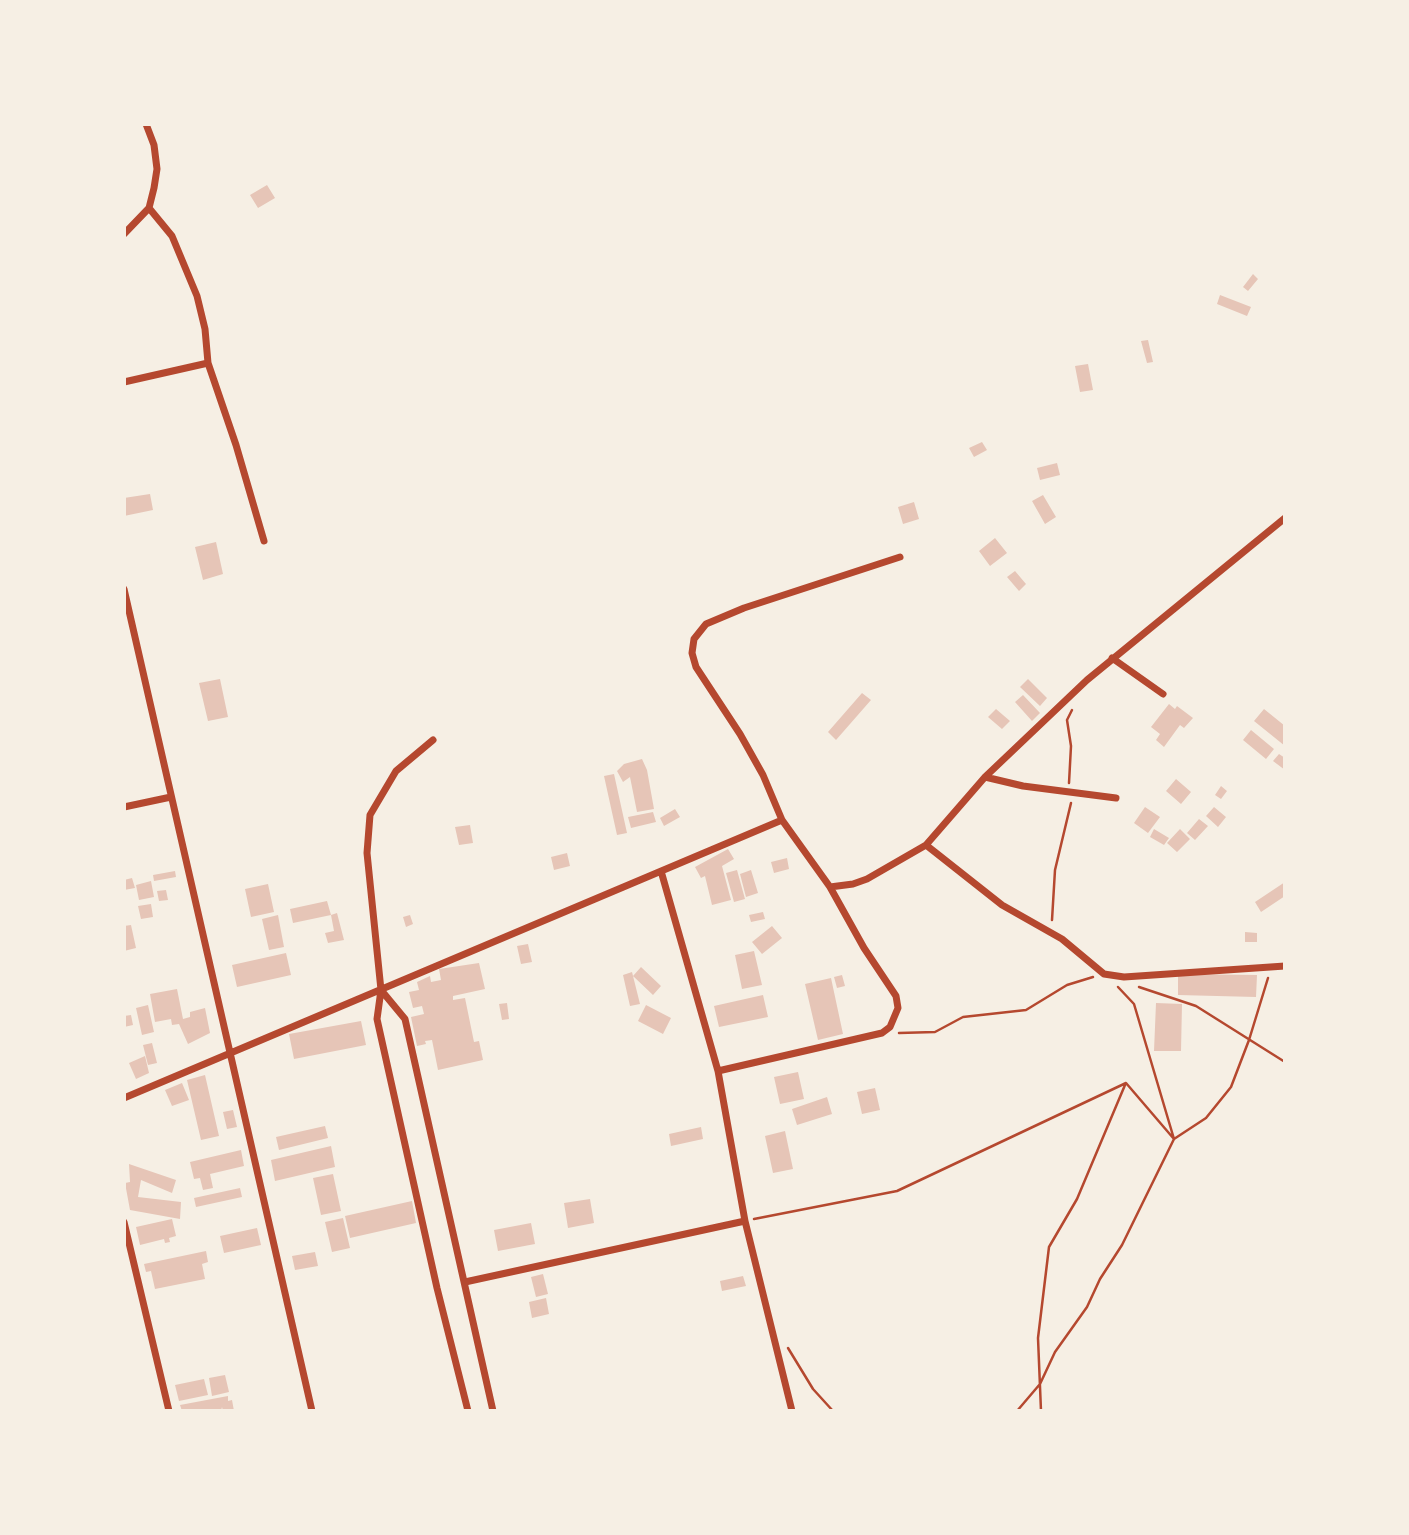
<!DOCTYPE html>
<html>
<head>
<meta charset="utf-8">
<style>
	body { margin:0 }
	#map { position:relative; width:1409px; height:1535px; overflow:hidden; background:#f6efe4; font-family:"Noto Sans",sans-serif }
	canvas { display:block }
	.frame { position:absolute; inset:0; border:126px solid #f6efe4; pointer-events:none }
</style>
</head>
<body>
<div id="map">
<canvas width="1409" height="1535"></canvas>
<div class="frame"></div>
</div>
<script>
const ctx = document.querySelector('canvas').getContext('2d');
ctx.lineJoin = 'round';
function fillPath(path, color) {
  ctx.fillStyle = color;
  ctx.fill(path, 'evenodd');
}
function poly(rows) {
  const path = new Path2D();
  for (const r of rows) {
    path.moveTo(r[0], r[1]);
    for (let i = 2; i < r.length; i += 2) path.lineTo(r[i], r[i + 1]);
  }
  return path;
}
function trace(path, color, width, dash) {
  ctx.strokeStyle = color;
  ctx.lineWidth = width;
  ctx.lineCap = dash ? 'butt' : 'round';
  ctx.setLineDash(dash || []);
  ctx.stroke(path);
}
fillPath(poly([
	[267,185,275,198,258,208,250,195],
	[1253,274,1258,279,1248,291,1243,287],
	[1220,295,1251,307,1247,316,1217,304],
	[1148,340,1153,362,1147,363,1141,341],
	[1088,364,1093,390,1080,392,1075,366],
	[982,442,987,450,974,457,969,448],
	[1057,463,1060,475,1040,480,1037,468],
	[150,494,153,510,124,516,124,498],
	[1043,495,1056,517,1045,524,1032,501],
	[914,502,919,519,903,524,898,507],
	[995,538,1007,553,990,566,979,551],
	[216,542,223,574,203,580,195,547],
	[1015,571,1026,584,1019,591,1007,577],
	[220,679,228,717,208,721,199,683],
	[1028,679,1047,698,1040,706,1020,687],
	[862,693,871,700,836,740,828,732],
	[1023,695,1040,713,1032,721,1015,702],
	[1169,704,1175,709,1177,706,1193,718,1184,728,1180,725,1164,747,1156,740,1160,734,1151,727],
	[996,709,1010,721,1002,729,988,717],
	[1264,709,1285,726,1285,746,1254,721],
	[1251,730,1274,749,1266,759,1243,740],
	[1279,754,1285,758,1285,770,1273,761],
	[642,759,647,770,654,809,637,812,630,777,623,782,617,771,624,764],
	[614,774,627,833,617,835,604,776],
	[1176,779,1191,792,1181,804,1166,791],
	[1221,786,1227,791,1221,799,1215,795],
	[1145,807,1160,817,1148,833,1134,823],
	[1214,807,1226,817,1218,827,1206,816],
	[675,809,680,817,664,826,660,818],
	[653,812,656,822,631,828,628,817],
	[1199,819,1208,826,1195,840,1187,833],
	[470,825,473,843,459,845,455,827],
	[1154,829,1169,838,1164,845,1150,837],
	[1180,829,1190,839,1177,852,1167,843],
	[728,849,734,859,722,866,731,900,712,905,705,876,701,878,695,867],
	[567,853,570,866,554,870,551,857],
	[787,858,789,869,774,873,771,862],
	[737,870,745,899,734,902,726,873],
	[751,870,758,893,746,897,740,874],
	[175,871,176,877,154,881,153,875],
	[132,878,135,888,124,890,124,880],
	[151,881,154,897,139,900,136,885],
	[1285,882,1285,896,1261,912,1255,902],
	[268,884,274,912,251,917,245,889],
	[166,890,168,900,159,901,157,891],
	[327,901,331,915,293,923,290,909],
	[151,904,153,917,141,919,138,906],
	[763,912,765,919,751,922,749,915],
	[337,913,344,940,328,943,325,933,334,931,331,915],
	[278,915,284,947,269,950,262,919],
	[410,915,413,924,406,927,403,917],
	[131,925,136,948,124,951,124,926],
	[772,926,782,938,762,954,752,942],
	[1245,932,1257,933,1257,942,1245,942],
	[528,944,532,962,521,964,517,946],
	[754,951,762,985,742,989,735,955],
	[286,953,291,975,237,987,232,965],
	[479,963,485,989,453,996,453,1000,465,998,474,1042,479,1041,483,1060,438,1070,432,1040,425,1041,426,1044,417,1046,411,1017,424,1014,422,1006,413,1008,409,992,419,990,417,982,430,976,431,982,441,980,439,969],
	[641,967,661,986,653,995,633,976],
	[632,972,640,1004,630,1006,623,975],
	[1178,974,1257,975,1256,997,1178,995],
	[842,975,845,986,837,988,834,977],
	[831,978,843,1034,818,1040,805,984],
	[177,989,183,1019,190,1017,190,1012,205,1008,210,1033,188,1044,179,1024,172,1025,171,1019,155,1022,150,994],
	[763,995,768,1017,719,1027,714,1006],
	[507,1003,509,1019,502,1020,499,1004],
	[1156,1003,1182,1004,1181,1051,1154,1051],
	[148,1005,154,1032,142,1035,136,1008],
	[646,1005,671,1018,663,1034,638,1021],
	[131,1015,133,1025,124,1027,124,1016],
	[361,1021,366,1045,294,1059,289,1034],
	[152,1043,157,1063,148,1065,143,1045],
	[145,1056,149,1073,136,1079,129,1063],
	[798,1072,804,1099,780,1104,774,1077],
	[205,1075,219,1136,201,1140,187,1080],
	[182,1083,189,1100,172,1106,165,1090],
	[875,1088,880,1110,862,1114,857,1092],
	[827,1097,832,1114,797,1125,792,1109],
	[233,1110,237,1127,227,1129,223,1112],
	[325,1126,328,1138,279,1150,276,1137],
	[701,1127,703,1139,671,1146,669,1134],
	[785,1131,793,1169,773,1173,765,1136],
	[331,1146,335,1167,275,1181,271,1160],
	[241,1150,244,1166,210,1174,213,1188,203,1190,200,1178,194,1179,190,1162],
	[129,1164,176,1180,172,1193,141,1180,138,1197,181,1202,180,1219,130,1210,125,1183,130,1182],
	[333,1174,341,1211,321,1215,313,1178],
	[240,1188,242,1197,196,1207,194,1198],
	[590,1199,594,1223,568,1228,564,1203],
	[412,1201,416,1223,350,1238,345,1216],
	[343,1218,350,1248,332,1252,325,1222],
	[172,1219,176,1236,169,1238,170,1242,165,1243,164,1239,140,1245,136,1227],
	[531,1223,535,1244,498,1251,494,1230],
	[257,1228,261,1245,224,1253,220,1236],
	[206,1251,208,1262,202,1264,205,1279,155,1289,151,1271,146,1272,144,1264],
	[315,1252,318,1266,295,1270,292,1256],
	[543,1274,548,1294,536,1297,531,1277],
	[743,1276,746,1286,722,1291,720,1281],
	[546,1298,549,1314,532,1318,529,1302],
	[225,1375,229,1392,212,1396,209,1378],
	[204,1379,208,1395,179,1401,175,1385],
	[228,1396,228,1401,232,1400,234,1411,223,1411,222,1407,221,1411,212,1411,212,1409,182,1411,180,1405]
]), '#e6c5b7');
trace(poly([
	[1069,783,1071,746,1067,720,1072,710],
	[1052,920,1055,870,1071,803],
	[1118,987,1134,1004,1174,1139,1206,1118,1231,1087,1249,1040,1268,978],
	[1139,987,1196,1006,1285,1062],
	[899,1033,935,1032,963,1017,1026,1010,1067,985,1093,977],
	[754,1219,897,1191,1126,1083,1174,1139,1122,1245,1100,1279,1087,1307,1055,1352,1040,1384,1017,1411],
	[788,1348,813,1389,833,1411],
	[1041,1411,1038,1338,1049,1247,1077,1199,1125,1085]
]), '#b5482f', 2.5);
trace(poly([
	[149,208,172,236,197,296,205,329,208,363,236,445,264,541],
	[124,234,149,208,154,188,157,169,154,145,146,124],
	[124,382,208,363],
	[124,589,312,1411],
	[1112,658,1163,694],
	[433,740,396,771,370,815,367,853,381,990,377,1019,437,1288,468,1411],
	[985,777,1023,786,1116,798],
	[124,807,171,797],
	[926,845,1002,905,1062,939,1104,974,1124,977,1285,966],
	[661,871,718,1071,745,1221,792,1411],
	[830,887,853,884,867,879,926,845,985,777,1087,680,1285,518],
	[381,990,405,1019,493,1411],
	[718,1071,882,1033,890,1027,898,1008,896,996,864,948,830,887,782,820,763,775,740,734,696,667,692,653,694,639,706,624,744,608,900,557],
	[124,1098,782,820],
	[124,1222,169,1411],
	[465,1282,745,1221]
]), '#b5482f', 7);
</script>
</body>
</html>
